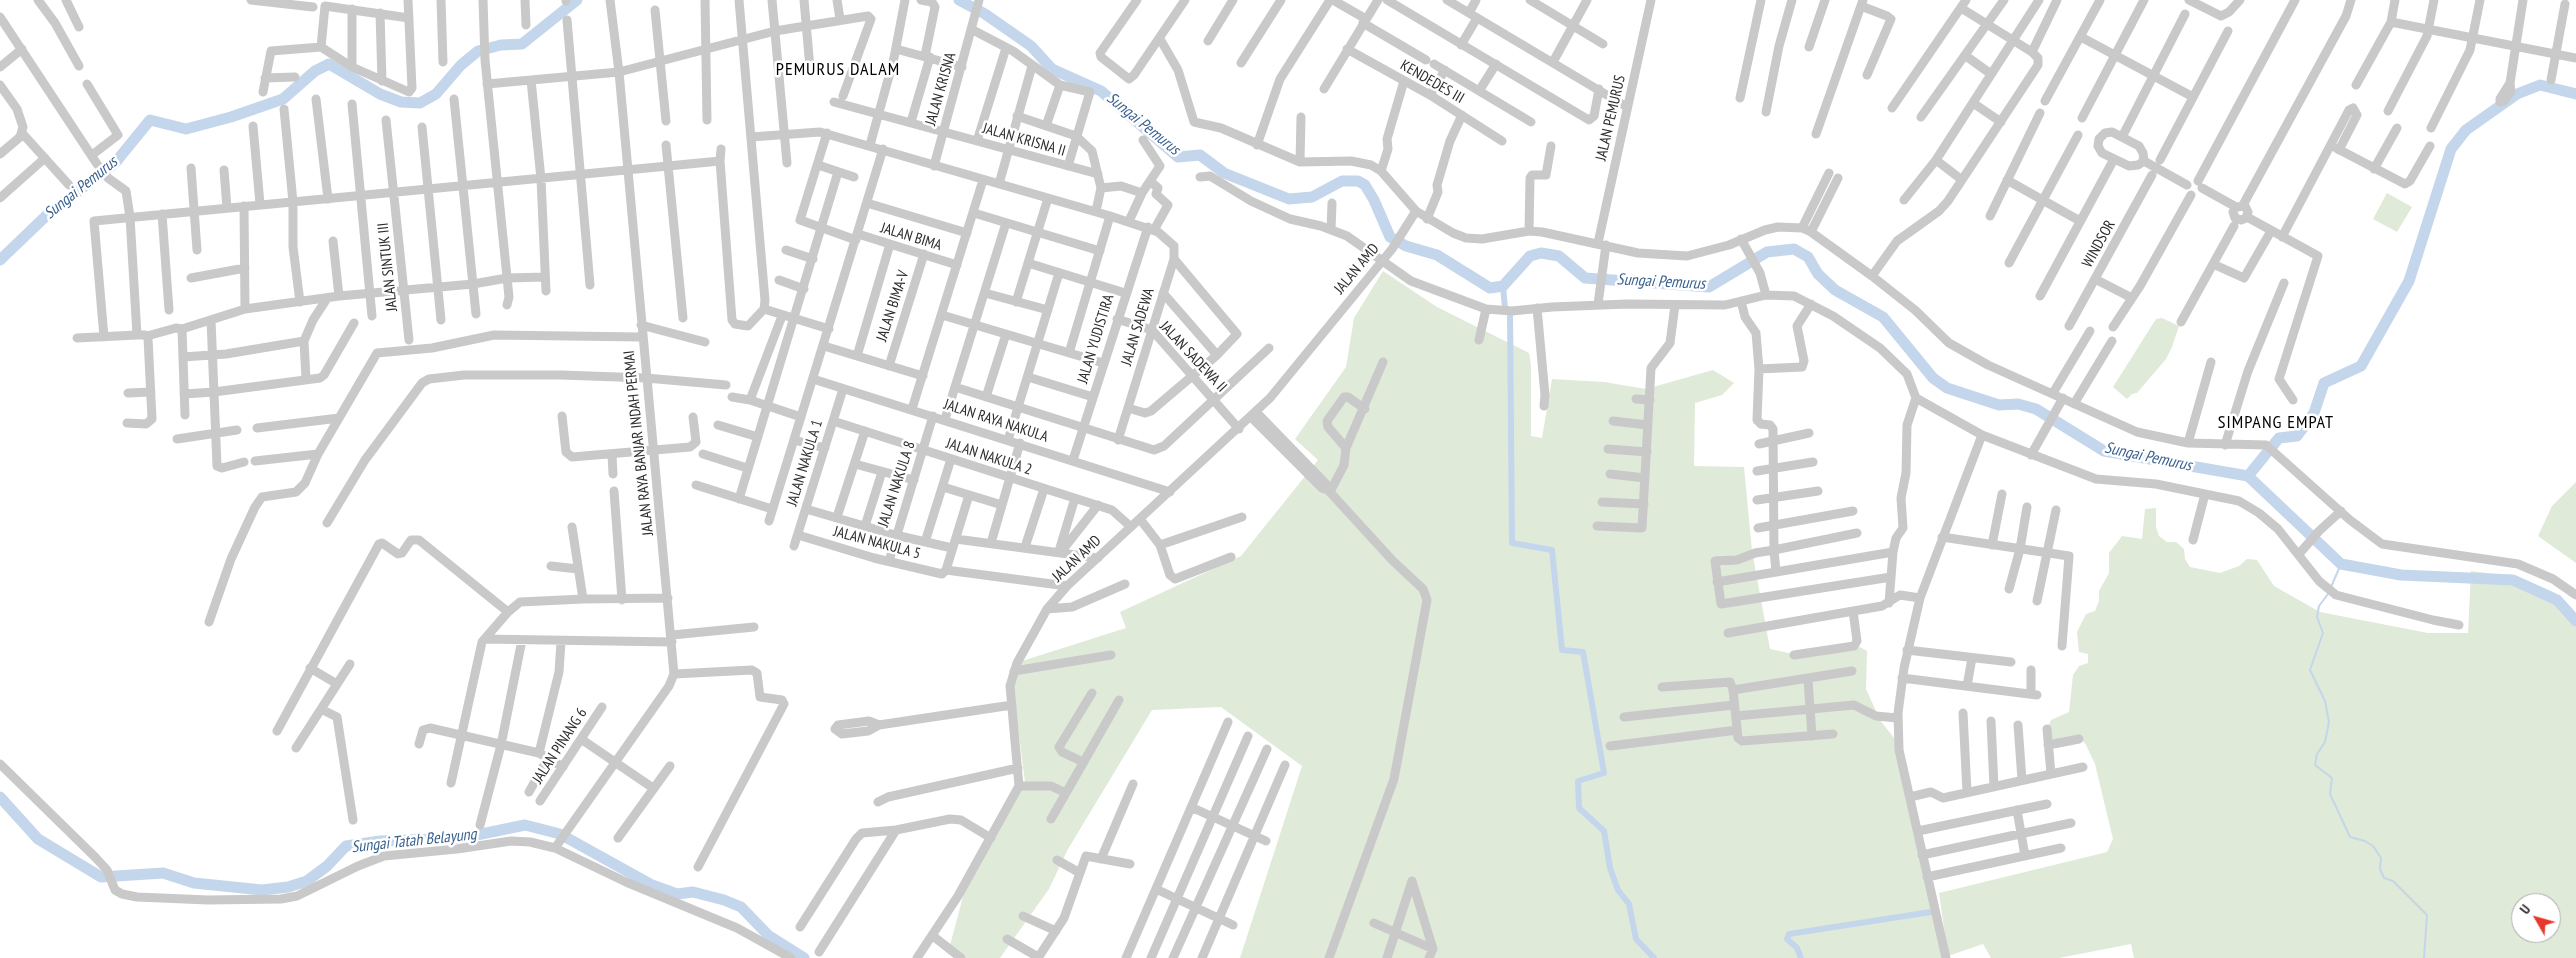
<!DOCTYPE html>
<html>
<head>
<meta charset="utf-8">
<style>
	body { margin:0 }
	#map { position:relative; width:2576px; height:958px; overflow:hidden; background:#fff; font-family:"PT Sans Narrow",sans-serif }
	canvas { display:block }
	.north { position:absolute; left:2511px; top:893px; width:50px; height:50px; box-sizing:border-box; background:#fff; border:1px solid #ababab; border-radius:50%; rotate:308deg; font-size:14px; font-weight:700; line-height:20px; text-align:center; color:#2c2c2c }
	.north::after { content:''; display:block; margin:auto; width:18px; height:22px; background:#e6382b; clip-path:polygon(50% 0,100% 100%,50% 72%,0 100%) }
</style>
</head>
<body>
<div id="map">
<canvas width="2576" height="958"></canvas>
<div class="north">U</div>
</div>
<script>
const ctx = document.querySelector('canvas').getContext('2d');
ctx.lineJoin = 'round';
function fillPath(path, color) {
  ctx.fillStyle = color;
  ctx.fill(path, 'evenodd');
}
function poly(rows) {
  const path = new Path2D();
  for (const r of rows) {
    path.moveTo(r[0], r[1]);
    for (let i = 2; i < r.length; i += 2) path.lineTo(r[i], r[i + 1]);
  }
  return path;
}
function trace(path, color, width, dash) {
  ctx.strokeStyle = color;
  ctx.lineWidth = width;
  ctx.lineCap = dash ? 'butt' : 'round';
  ctx.setLineDash(dash || []);
  ctx.stroke(path);
}
function write(font, color, halo, rows, align = 'center') {
  ctx.font = font + ' "PT Sans Narrow",sans-serif';
  ctx.lineWidth = 5;
  ctx.setLineDash([]);
  ctx.textBaseline = 'middle';
  ctx.strokeStyle = halo;
  ctx.fillStyle = color;
  for (const [text, x, y, turn = 0] of rows) {
    ctx.save();
    ctx.translate(x, y);
    ctx.rotate((+turn || 0) * Math.PI / 180);
    ctx.textAlign = isNaN(turn) ? turn : align;
    if (halo) ctx.strokeText(text, 0, 0);
    ctx.fillText(text, 0, 0);
    ctx.restore();
  }
}
fillPath(poly([
	[2387,193,2412,207,2397,232,2373,219],
	[1383,271,1437,307,1529,353,1531,365,1531,436,1542,438,1552,379,1604,382,1646,389,1713,370,1734,383,1722,395,1695,403,1694,466,1744,467,1752,551,1770,649,1798,655,1854,644,1867,651,1866,689,1880,720,1894,738,1943,958,1240,958,1302,766,1221,707,1152,710,1068,849,1049,889,1000,958,966,958,949,949,964,893,1025,782,1012,681,1022,661,1126,628,1120,612,1241,556,1318,460,1295,439,1346,367,1354,318],
	[2162,318,2179,326,2172,347,2166,359,2137,393,2132,394,2127,399,2113,387,2156,319],
	[2576,482,2576,563,2538,536,2552,506],
	[2156,508,2156,527,2159,536,2167,542,2176,542,2184,549,2185,559,2190,567,2220,573,2239,566,2247,559,2257,560,2274,586,2320,612,2428,633,2468,633,2471,571,2519,577,2555,593,2576,617,2576,958,2134,958,2131,944,2059,958,1991,958,1983,944,1948,956,1939,893,2107,852,2113,839,2095,764,2086,745,2080,737,2059,740,2049,739,2047,729,2051,720,2069,712,2073,675,2079,666,2088,663,2088,654,2079,652,2077,632,2086,614,2095,611,2099,601,2099,591,2109,573,2109,553,2122,536,2142,539,2145,509],
	[2521,903,2551,903,2551,933,2521,933]
]), '#e0ead9');
trace(poly([
	[2331,587,2341,564],
	[2328,594,2319,606,2317,617,2323,633,2310,670,2325,701,2329,722,2325,742,2317,754,2315,765,2332,778,2330,794,2350,837,2365,841,2373,846,2381,858,2380,869,2384,878,2393,881,2427,915,2424,958]
]), '#c4d6eb', 2);
trace(poly([
	[1503,286,1505,308,1510,314,1512,543,1552,550,1562,650,1583,652,1604,773,1578,781,1579,808,1604,831,1610,868,1618,890,1629,904,1636,939,1654,958],
	[1801,958,1797,948,1787,939,1789,934,1931,912]
]), '#c4d6eb', 6);
trace(poly([
	[959,0,985,14,1031,46,1052,69,1101,91,1178,157,1200,155,1224,173,1289,199,1312,197,1342,181,1358,181,1365,185,1374,200,1390,237,1406,246,1437,255,1490,288,1503,286,1530,256,1541,253,1559,256,1585,278,1709,287,1767,252,1794,249,1808,257,1818,274,1835,290,1883,317,1933,378,1947,388,1999,405,2018,404,2036,409,2104,451,2248,476,2341,564,2401,575,2513,580,2557,600,2576,621],
	[0,260,48,214,115,163,150,120,186,129,231,117,283,99,315,71,329,64,380,94,401,102,420,103,436,94,461,65,478,51,501,45,522,44,577,0],
	[2248,476,2279,438,2297,436,2314,413,2324,383,2361,366,2409,281,2451,149,2466,130,2517,94,2540,85,2576,94],
	[0,797,38,839,101,877,163,873,194,883,262,890,288,887,307,881,327,866,346,846,380,841,462,838,525,825,560,834,652,885,677,894,693,892,724,900,741,907,769,936,804,958]
]), '#c4d6eb', 11);
trace(poly([
	[38,0,55,23,79,66],
	[66,0,79,27],
	[251,0,313,7],
	[408,0,412,88,409,92,352,67,321,47,325,6,409,18],
	[441,0,443,62],
	[483,0,485,60,509,297,507,305],
	[525,0,526,25],
	[566,0,566,1],
	[705,0,707,120],
	[772,0,787,163],
	[804,0,810,68],
	[837,0,840,19],
	[921,0,932,2,935,7,925,56],
	[1137,0,1100,53,1101,57,1129,79,1134,75,1185,0],
	[1333,0,1366,19],
	[1387,0,1589,120,1594,116,1599,89],
	[1447,0,1627,107],
	[1530,0,1603,44],
	[2189,0,2221,16,2229,12,2240,0],
	[1861,6,1887,16,1891,19,1867,75],
	[352,9,352,67],
	[655,10,666,121],
	[380,13,382,81],
	[1469,13,1476,0],
	[0,17,97,164,108,178,126,191,130,217,137,335],
	[567,20,590,285],
	[2391,22,2576,58],
	[1363,23,1426,60],
	[971,29,1013,51,1060,85,1090,92,1068,166],
	[2081,37,2193,97],
	[1160,39,1178,70,1194,122,1221,128,1300,162,1351,161,1371,165,1381,171,1416,211,1453,233,1466,238,1482,239,1529,231,1542,232,1638,253,1687,256,1729,245,1765,230,1778,227,1802,228,1811,232,1872,276,1915,310,1949,343,1988,365,2137,432,2188,443,2266,445,2350,520,2382,544,2518,564,2553,579,2576,595],
	[1208,41,1233,0],
	[1461,45,1477,18],
	[1809,47,1825,0],
	[896,49,962,67],
	[1347,49,1430,95,1502,141],
	[2032,52,2057,0],
	[1966,56,1991,74],
	[1553,62,1587,0],
	[1241,63,1281,0],
	[1434,64,1531,122],
	[0,67,22,49],
	[265,78,295,77],
	[531,80,541,179,546,291],
	[2551,80,2565,4],
	[2510,83,2500,99,2500,102,2504,101,2511,92,2510,83,2523,0],
	[87,84,118,135,92,155],
	[487,84,619,72,775,31,868,16,871,19,843,96],
	[0,85,17,109,23,127,20,137,0,154],
	[2356,85,2391,22,2395,0],
	[1324,89,1378,0],
	[1479,91,1496,64],
	[263,92,271,51,321,47],
	[1430,95,1445,70],
	[1740,98,1761,0],
	[316,99,328,199],
	[454,99,476,314],
	[2045,101,2100,0],
	[834,102,1098,174],
	[1973,103,2001,122],
	[352,104,372,316],
	[1892,108,1966,0],
	[284,109,293,202,293,247,300,302],
	[2388,111,2427,36,2434,0],
	[1766,112,1779,46,1792,0],
	[1017,116,1076,136,1092,151,1101,188,1096,211],
	[1921,117,2004,0],
	[2082,118,2144,0],
	[386,120,409,340],
	[911,122,930,57],
	[253,126,260,204],
	[1046,126,1060,85],
	[422,127,441,320],
	[2431,128,2470,50,2480,0],
	[2112,132,2139,146,2143,153,2144,161,2138,165,2129,166,2102,153,2098,146,2099,139,2105,133,2112,132],
	[22,133,69,185],
	[827,133,800,220,856,240],
	[1816,134,1863,0],
	[751,137,820,132,1110,216,1158,232,1174,246,1174,259,1118,440],
	[2122,137,2185,14],
	[977,141,1006,48],
	[666,145,683,318],
	[870,145,894,58,905,0],
	[1257,145,1280,79,1330,0],
	[2336,148,2405,184,2410,181,2430,146],
	[721,149,720,161,732,320,735,324,748,326,764,309,765,300,739,0],
	[2160,160,2228,31],
	[2144,161,2187,185],
	[1300,162,1301,117],
	[818,165,854,177],
	[934,166,979,0],
	[191,168,197,250],
	[2374,169,2397,128],
	[224,170,227,208],
	[1381,171,1388,149,1387,139,1404,81],
	[1200,177,1210,176,1251,201,1290,219,1321,226,1347,236,1411,281,1486,309,1512,311,1552,307,1627,304,1725,305,1766,295,1794,296,1833,316,1880,348,1907,374,1916,398,1982,435,2096,479,2156,484,2239,501,2259,513,2278,529,2319,581,2336,595,2433,620,2459,625],
	[1962,180,1936,160,2039,0],
	[2007,180,2080,221],
	[1150,181,1158,188,1156,194,1168,205,1154,230],
	[2198,181,2295,0],
	[999,184,1032,66],
	[1101,188,1121,186,1142,193],
	[2202,188,2236,207,2245,206,2248,212,2246,218,2241,220,2235,218,2233,212,2236,207],
	[0,198,45,158],
	[1904,200,1936,160],
	[867,203,967,233],
	[2243,205,2346,16,2351,0],
	[244,206,245,309],
	[974,213,1100,251],
	[162,214,169,310],
	[1990,216,2040,113],
	[2247,217,2318,256,2279,379,2293,400],
	[1427,219,1438,192,1437,185,1450,141,1462,115],
	[1129,221,1142,193,1160,166,1143,140],
	[1802,228,1829,173],
	[1331,230,1332,203],
	[1529,231,1530,178,1532,175,1546,175,1551,146],
	[1811,232,1838,178],
	[858,234,957,265],
	[2282,237,2349,110,2353,108,2357,115,2339,150],
	[1741,239,1760,273,1766,295],
	[333,241,339,296],
	[1598,243,1651,0],
	[786,250,813,259],
	[1028,263,1125,293],
	[2009,263,2078,135],
	[2213,264,2244,278,2271,231],
	[1872,276,1897,241,1939,211,1948,201,2038,65,2038,58,2032,52,1961,8],
	[191,278,245,268],
	[2095,279,2132,298],
	[779,280,804,289],
	[985,293,1048,310],
	[1163,293,1217,355],
	[2040,296,2114,159],
	[1741,301,1745,317,1756,333,1759,369,1757,420,1761,424,1770,425,1773,429,1774,550,1755,553,1737,560,1715,561,1721,604,1891,577],
	[1016,302,1048,198],
	[1598,304,1606,245],
	[1537,308,1545,395,1544,406],
	[764,309,829,329],
	[942,315,1103,363],
	[1117,319,1152,330,1239,429],
	[211,320,217,466,222,468,244,462],
	[2181,322,2234,226],
	[641,325,705,342],
	[2069,326,2152,175],
	[2113,327,2140,286,2191,195],
	[182,329,185,415],
	[147,336,176,328,182,329,245,309,339,296,473,284,507,278,545,277],
	[104,337,94,221,720,161],
	[77,338,137,335,145,335,148,338,152,419,146,424,127,423],
	[1479,340,1486,309],
	[824,346,923,376],
	[1069,353,1110,216],
	[857,356,890,244],
	[183,357,226,354,304,341],
	[889,366,924,254],
	[1759,369,1802,367,1804,361,1797,326,1811,304],
	[1028,377,1093,397],
	[306,379,304,341,313,320,326,300],
	[813,379,1170,492],
	[955,387,1154,450,1164,446,1269,348],
	[128,393,151,392],
	[2053,393,2090,331],
	[184,394,214,392,320,378,324,375,354,323],
	[732,397,750,400,801,417],
	[986,397,1006,334],
	[1636,399,1650,400],
	[750,400,782,316],
	[2074,404,2112,341],
	[1128,408,1145,413,1151,411,1217,355,1237,334,1174,259],
	[912,409,983,180],
	[1256,412,1326,484,1328,490,1393,561,1423,589,1427,600,1394,779,1329,958],
	[562,416,566,452,572,457,690,447,696,442,693,417],
	[1251,417,1322,488,1328,490],
	[945,419,1006,223],
	[833,421,1112,510,1131,527],
	[1613,421,1648,425],
	[718,425,758,437],
	[257,428,339,418],
	[177,439,237,430],
	[794,440,825,448],
	[1008,440,1059,273],
	[2188,443,2211,362],
	[1759,444,1809,433],
	[2225,445,2248,371,2284,283],
	[1346,448,1328,427,1327,421,1344,397,1348,397,1365,409],
	[1608,449,1647,452],
	[703,454,747,468],
	[612,455,613,474],
	[2031,455,2063,398],
	[1073,460,1148,227],
	[255,461,318,454],
	[855,464,914,480],
	[1757,471,1813,462],
	[1610,474,1645,478],
	[696,485,772,509],
	[943,487,1002,505],
	[614,491,622,600],
	[1330,492,1344,465,1346,448,1383,362],
	[739,499,838,172],
	[1757,500,1818,491],
	[1602,502,1644,504],
	[806,509,895,535,952,548],
	[837,517,865,431],
	[1140,519,1160,545,1170,575,1175,579,1231,557],
	[769,521,883,149],
	[327,523,365,460,422,383,429,379,464,375,561,375,646,378,726,385],
	[865,526,882,472],
	[1597,526,1642,528,1651,368,1670,343,1675,305],
	[572,527,583,599,668,598],
	[1758,528,1853,511],
	[1857,533,1774,550,1776,572,1893,552],
	[798,535,874,558,942,574,946,570],
	[1942,537,2069,556,2062,646],
	[956,539,1098,558],
	[2193,540,2205,494],
	[925,542,951,459],
	[991,543,1020,443],
	[1160,545,1242,517],
	[1992,545,2002,494],
	[794,546,843,389],
	[1025,547,1044,489],
	[1059,551,1075,498],
	[1061,552,1098,505],
	[2299,554,2319,531,2341,511],
	[889,561,933,416],
	[551,566,578,569],
	[946,570,1067,586],
	[946,570,969,495],
	[1717,582,1776,572],
	[2009,589,2020,549,2027,507],
	[2037,601,2056,510],
	[1889,603,1893,552,1896,538,1903,528,1901,498,1906,473,1907,425,1916,398],
	[1047,609,1072,607,1125,584],
	[209,622,231,559,255,507,262,497,296,492,305,483,318,454,377,353,432,348,494,335,642,337],
	[1728,633,1882,606,1900,595,1920,598],
	[672,635,754,627],
	[485,639,672,642],
	[1907,650,2011,662],
	[1794,655,1854,646,1857,641,1853,611],
	[310,668,337,684],
	[1014,671,1111,655],
	[674,674,752,670,757,673,760,697,782,700,784,704,698,867],
	[1902,678,2037,695],
	[1808,680,1812,736],
	[1967,686,1972,658],
	[1662,687,1730,682,1733,690,1738,738,1742,741,1833,734],
	[1733,690,1852,671],
	[2031,694,2031,670],
	[321,709,337,717,353,820],
	[1963,713,1967,792],
	[1736,716,1854,705,1876,716,1897,718],
	[1624,717,1734,705],
	[1991,721,1994,787],
	[879,725,869,721,838,725,835,729,842,734,868,731,879,725,1012,705],
	[2018,725,2022,780],
	[2047,729,2051,774],
	[277,731,379,544,382,543,398,554,402,553,411,540,419,540,508,612],
	[581,739,653,788],
	[419,744,423,730,430,728,539,753,563,767],
	[2048,745,2079,739],
	[1610,746,1737,730],
	[296,748,350,664],
	[539,753,559,672,561,642],
	[1083,762,1062,752,1059,747,1092,693],
	[0,764,95,857,107,870,115,890,122,894,137,897,208,900,281,899,297,896,358,866,384,856,457,849,511,841,530,842,555,848,626,882,737,928,791,958],
	[451,783,482,642,508,612,520,602,583,599],
	[1019,786,1051,786,1066,793,1119,700],
	[529,792,548,758],
	[1910,797,1931,792,1943,798,2083,767],
	[540,801,602,707],
	[878,802,888,797,1018,768],
	[1191,807,1266,841],
	[2017,810,2025,856],
	[1051,819,1066,793],
	[480,825,501,745,522,640],
	[1918,831,2047,804],
	[618,838,670,766],
	[555,848,669,686,674,674,619,72,610,0],
	[1922,855,2071,823],
	[1101,859,1133,784],
	[1057,860,1080,873],
	[1927,877,2061,848],
	[1412,881,1433,949,1429,958],
	[1156,889,1233,925],
	[1023,916,1056,931],
	[1374,923,1433,949],
	[800,927,856,839,862,833,896,830,950,819,961,820,991,838],
	[933,936,961,958],
	[1007,939,1038,957],
	[819,952,896,830],
	[917,958,958,896,1019,786,1010,686,1017,663,1047,609,1067,586,1270,398,1392,249,1416,211],
	[1038,958,1064,918,1086,856,1130,864],
	[1126,958,1228,722],
	[1151,958,1248,736],
	[1173,958,1267,749],
	[1202,958,1285,765],
	[1387,958,1412,881],
	[1946,958,1899,750,1898,713,1904,668,1920,598,1982,435]
]), '#c9c9c9', 9);
write('15px', '#2c2c2c', '#fff', [
	["KENDEDES III",1432,82,30],
	["JALAN KRISNA",941,89,-74],
	["JALAN PEMURUS",1611,118,-77],
	["JALAN KRISNA II",1024,140,16],
	["JALAN BIMA",911,237,17],
	["WINDSOR",2099,244,-61],
	["JALAN SINTUK III",388,267,-96],
	["JALAN AMD",1357,269,-50],
	["JALAN BIMA-V",893,306,-72],
	["JALAN SADEWA",1138,327,-73],
	["JALAN YUDISTIRA",1096,339,-73],
	["JALAN SADEWA II",1193,357,47],
	["JALAN RAYA NAKULA",996,421,18],
	["JALAN RAYA BANJAR INDAH PERMAI",639,443,-96],
	["JALAN NAKULA 2",989,457,18],
	["JALAN NAKULA 1",805,463,-73],
	["JALAN NAKULA 8",897,484,-72],
	["JALAN NAKULA 5",877,543,15],
	["JALAN AMD",1077,559,-43],
	["JALAN PINANG 6",560,746,-57]
]);
write('italic 16px', '#3a618e', '#fff', [
	["Sungai Pemurus",1143,124,39],
	["Sungai Pemurus",81,188,-39],
	["Sungai Pemurus",1661,282,3],
	["Sungai Pemurus",2148,457,12],
	["Sungai Tatah Belayung",414,841,-6]
]);
ctx.letterSpacing = '1px';
write('18px', '#000', '#fff', [
	["PEMURUS DALAM",838,70],
	["SIMPANG EMPAT",2276,423]
]);
ctx.letterSpacing = '0px';
</script>
</body>
</html>
